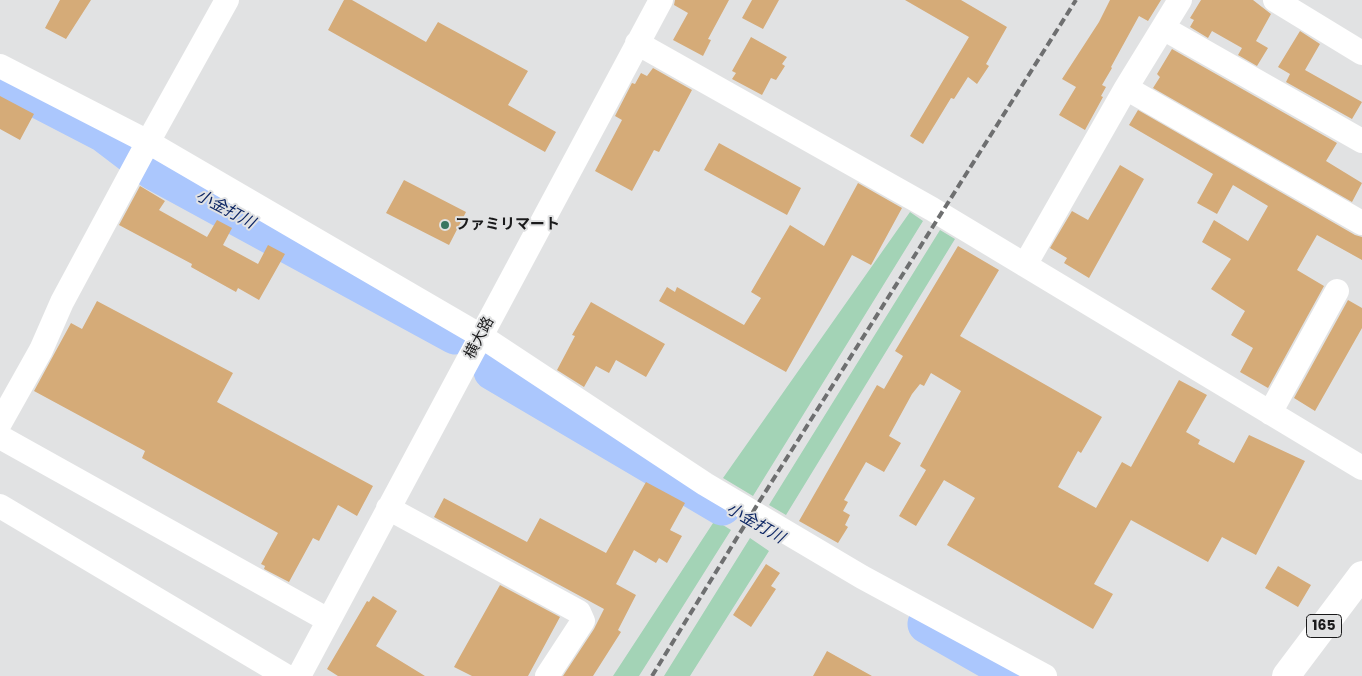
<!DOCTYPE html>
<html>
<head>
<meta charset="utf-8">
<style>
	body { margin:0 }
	canvas { display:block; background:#e1e2e3 }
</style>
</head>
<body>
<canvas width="1362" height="676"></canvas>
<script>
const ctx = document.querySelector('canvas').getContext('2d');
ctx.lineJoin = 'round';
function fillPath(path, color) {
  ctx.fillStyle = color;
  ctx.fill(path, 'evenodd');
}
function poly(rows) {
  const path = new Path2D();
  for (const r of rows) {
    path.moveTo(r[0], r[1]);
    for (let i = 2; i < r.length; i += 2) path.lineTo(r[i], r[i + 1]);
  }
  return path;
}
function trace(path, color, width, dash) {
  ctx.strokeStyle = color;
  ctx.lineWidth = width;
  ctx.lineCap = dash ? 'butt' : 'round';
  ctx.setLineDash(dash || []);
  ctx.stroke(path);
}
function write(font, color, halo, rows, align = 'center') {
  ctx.font = font + ' Poppins,"Noto Sans JP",sans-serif';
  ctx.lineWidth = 4;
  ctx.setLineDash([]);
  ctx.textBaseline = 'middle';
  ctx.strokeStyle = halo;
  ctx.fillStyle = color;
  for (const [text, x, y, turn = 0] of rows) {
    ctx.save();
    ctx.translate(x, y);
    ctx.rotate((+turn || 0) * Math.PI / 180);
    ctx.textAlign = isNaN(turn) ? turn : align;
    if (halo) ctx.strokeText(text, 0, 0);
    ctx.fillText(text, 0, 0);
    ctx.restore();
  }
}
fillPath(poly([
	[910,212,923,221,753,496,723,478],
	[940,230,955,239,786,515,769,505],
	[715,520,731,530,639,676,613,676],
	[750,538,769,551,690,676,664,676]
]), '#a3d3b6');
trace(poly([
	[0,79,104,133,154,171,455,335],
	[493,371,722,506],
	[927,624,1018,676]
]), '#abc7fd', 39);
fillPath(poly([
	[60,0,91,0,66,39,45,28],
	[344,0,352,0,426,42,438,22,528,71,508,105,556,132,545,152,328,30],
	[675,0,729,0,708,39,711,40,703,56,673,40,688,13,674,5],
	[752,0,779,0,763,29,742,18],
	[905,0,961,0,1007,27,986,64,989,66,977,84,968,77,954,99,951,98,923,144,910,136,969,37],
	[1110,0,1161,0,1148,21,1139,16,1111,67,1112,68,1102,85,1106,87,1101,96,1103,97,1085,130,1059,115,1076,87,1062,79,1099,22],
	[1201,0,1253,0,1271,14,1256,41,1268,48,1257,66,1238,55,1242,48,1212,31,1208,38,1190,27,1194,20,1190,18],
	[1300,31,1320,44,1305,70,1362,102,1352,119,1286,82,1290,74,1278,67],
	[751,37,787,57,782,64,785,66,776,80,771,78,762,95,732,79,736,73,732,71],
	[1172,49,1337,143,1326,161,1362,183,1352,202,1153,88,1160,77,1157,74],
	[653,68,692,90,659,152,654,150,632,191,595,171,622,120,615,116,632,83,635,84,641,73,647,76],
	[0,96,34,114,20,140,0,129],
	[1138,110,1355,235,1362,237,1362,260,1317,235,1297,270,1324,286,1268,388,1240,372,1253,348,1231,335,1245,311,1211,289,1231,259,1202,242,1214,220,1248,241,1268,206,1233,185,1217,214,1197,203,1213,174,1129,125],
	[719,143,801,188,787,215,704,170],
	[1120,165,1144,179,1089,278,1064,263,1067,258,1050,248,1072,211,1088,220],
	[404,180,466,212,449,245,386,213],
	[858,183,902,208,871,265,852,255,786,372,659,301,667,287,675,292,677,287,744,325,761,298,751,292,790,225,824,246],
	[140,186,165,201,159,210,207,237,217,220,232,228,223,245,258,264,268,245,285,254,259,300,238,288,236,292,191,267,192,264,119,225],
	[958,246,999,270,960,336,1102,417,1081,453,1078,451,1058,487,1096,508,1122,462,1131,467,1179,380,1207,395,1186,432,1200,440,1198,444,1234,463,1249,435,1305,461,1256,555,1222,537,1208,562,1131,520,1094,584,1113,594,1093,629,947,545,975,498,944,480,916,526,899,516,926,470,920,466,961,391,931,373,924,386,920,384,912,394,889,436,901,443,884,472,866,462,844,500,848,502,843,511,850,515,845,525,848,527,838,543,799,521,877,385,884,389,903,356,895,351],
	[1348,300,1362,308,1362,328,1315,411,1294,398],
	[97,301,233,373,217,402,373,486,357,516,338,505,319,541,313,538,289,582,264,569,265,566,261,564,278,533,142,458,145,451,34,391,71,323,82,329],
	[591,302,665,344,646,377,616,360,609,373,596,366,584,387,557,370,575,336,572,335],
	[646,482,685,503,670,530,682,536,667,563,659,558,656,563,634,550,616,584,636,595,618,630,621,632,593,676,563,676,594,629,604,609,434,517,444,498,527,542,540,518,606,553],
	[766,564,780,573,771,586,776,589,751,627,733,615],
	[1278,566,1311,585,1298,607,1265,588],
	[500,585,560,617,528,676,472,676,454,667],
	[373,596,397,611,376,646,425,676,338,676,327,669,367,601,369,602],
	[827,651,872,676,813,676]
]), '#d5ab78');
trace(poly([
	[1275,0,1362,53],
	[1163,28,1362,141],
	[637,43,932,209,1362,468],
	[0,66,148,142,481,336,705,484,862,577,1045,676],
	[1126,88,1362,223],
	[1025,265,1126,88,1180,0],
	[1270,413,1337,291],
	[0,423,41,350,62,302,148,142,227,0],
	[0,437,328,620],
	[0,506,286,676],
	[388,508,579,612,583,621,547,676],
	[299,676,661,0]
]), '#fff', 24);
trace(poly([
	[1286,676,1362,575]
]), '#fff', 28);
trace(poly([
	[652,676,759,502,1076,0]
]), '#6e6f70', 4, [8, 4]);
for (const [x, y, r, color] of [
	[445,225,5,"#397661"]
]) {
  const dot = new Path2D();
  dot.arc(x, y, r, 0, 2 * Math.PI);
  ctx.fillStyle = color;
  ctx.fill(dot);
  trace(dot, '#e1e2e3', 2);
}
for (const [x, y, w] of [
	[1324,626,35]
]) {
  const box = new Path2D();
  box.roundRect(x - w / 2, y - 11.5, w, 23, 4);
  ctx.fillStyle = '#e1e2e3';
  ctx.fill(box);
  trace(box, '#1a1a1b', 1);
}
write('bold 14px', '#1a1a1b', null, [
	["165",1324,626]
]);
write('bold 15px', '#1a1a1b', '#e1e2e3', [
	["ファミリマート",455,225]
], 'left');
write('15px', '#1a1a1b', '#e1e2e3', [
	["横大路",480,338,-62]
]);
write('italic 16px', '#0d2664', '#e1e2e3', [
	["小金打川",225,210,28],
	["小金打川",755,524,30]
]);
</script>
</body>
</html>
